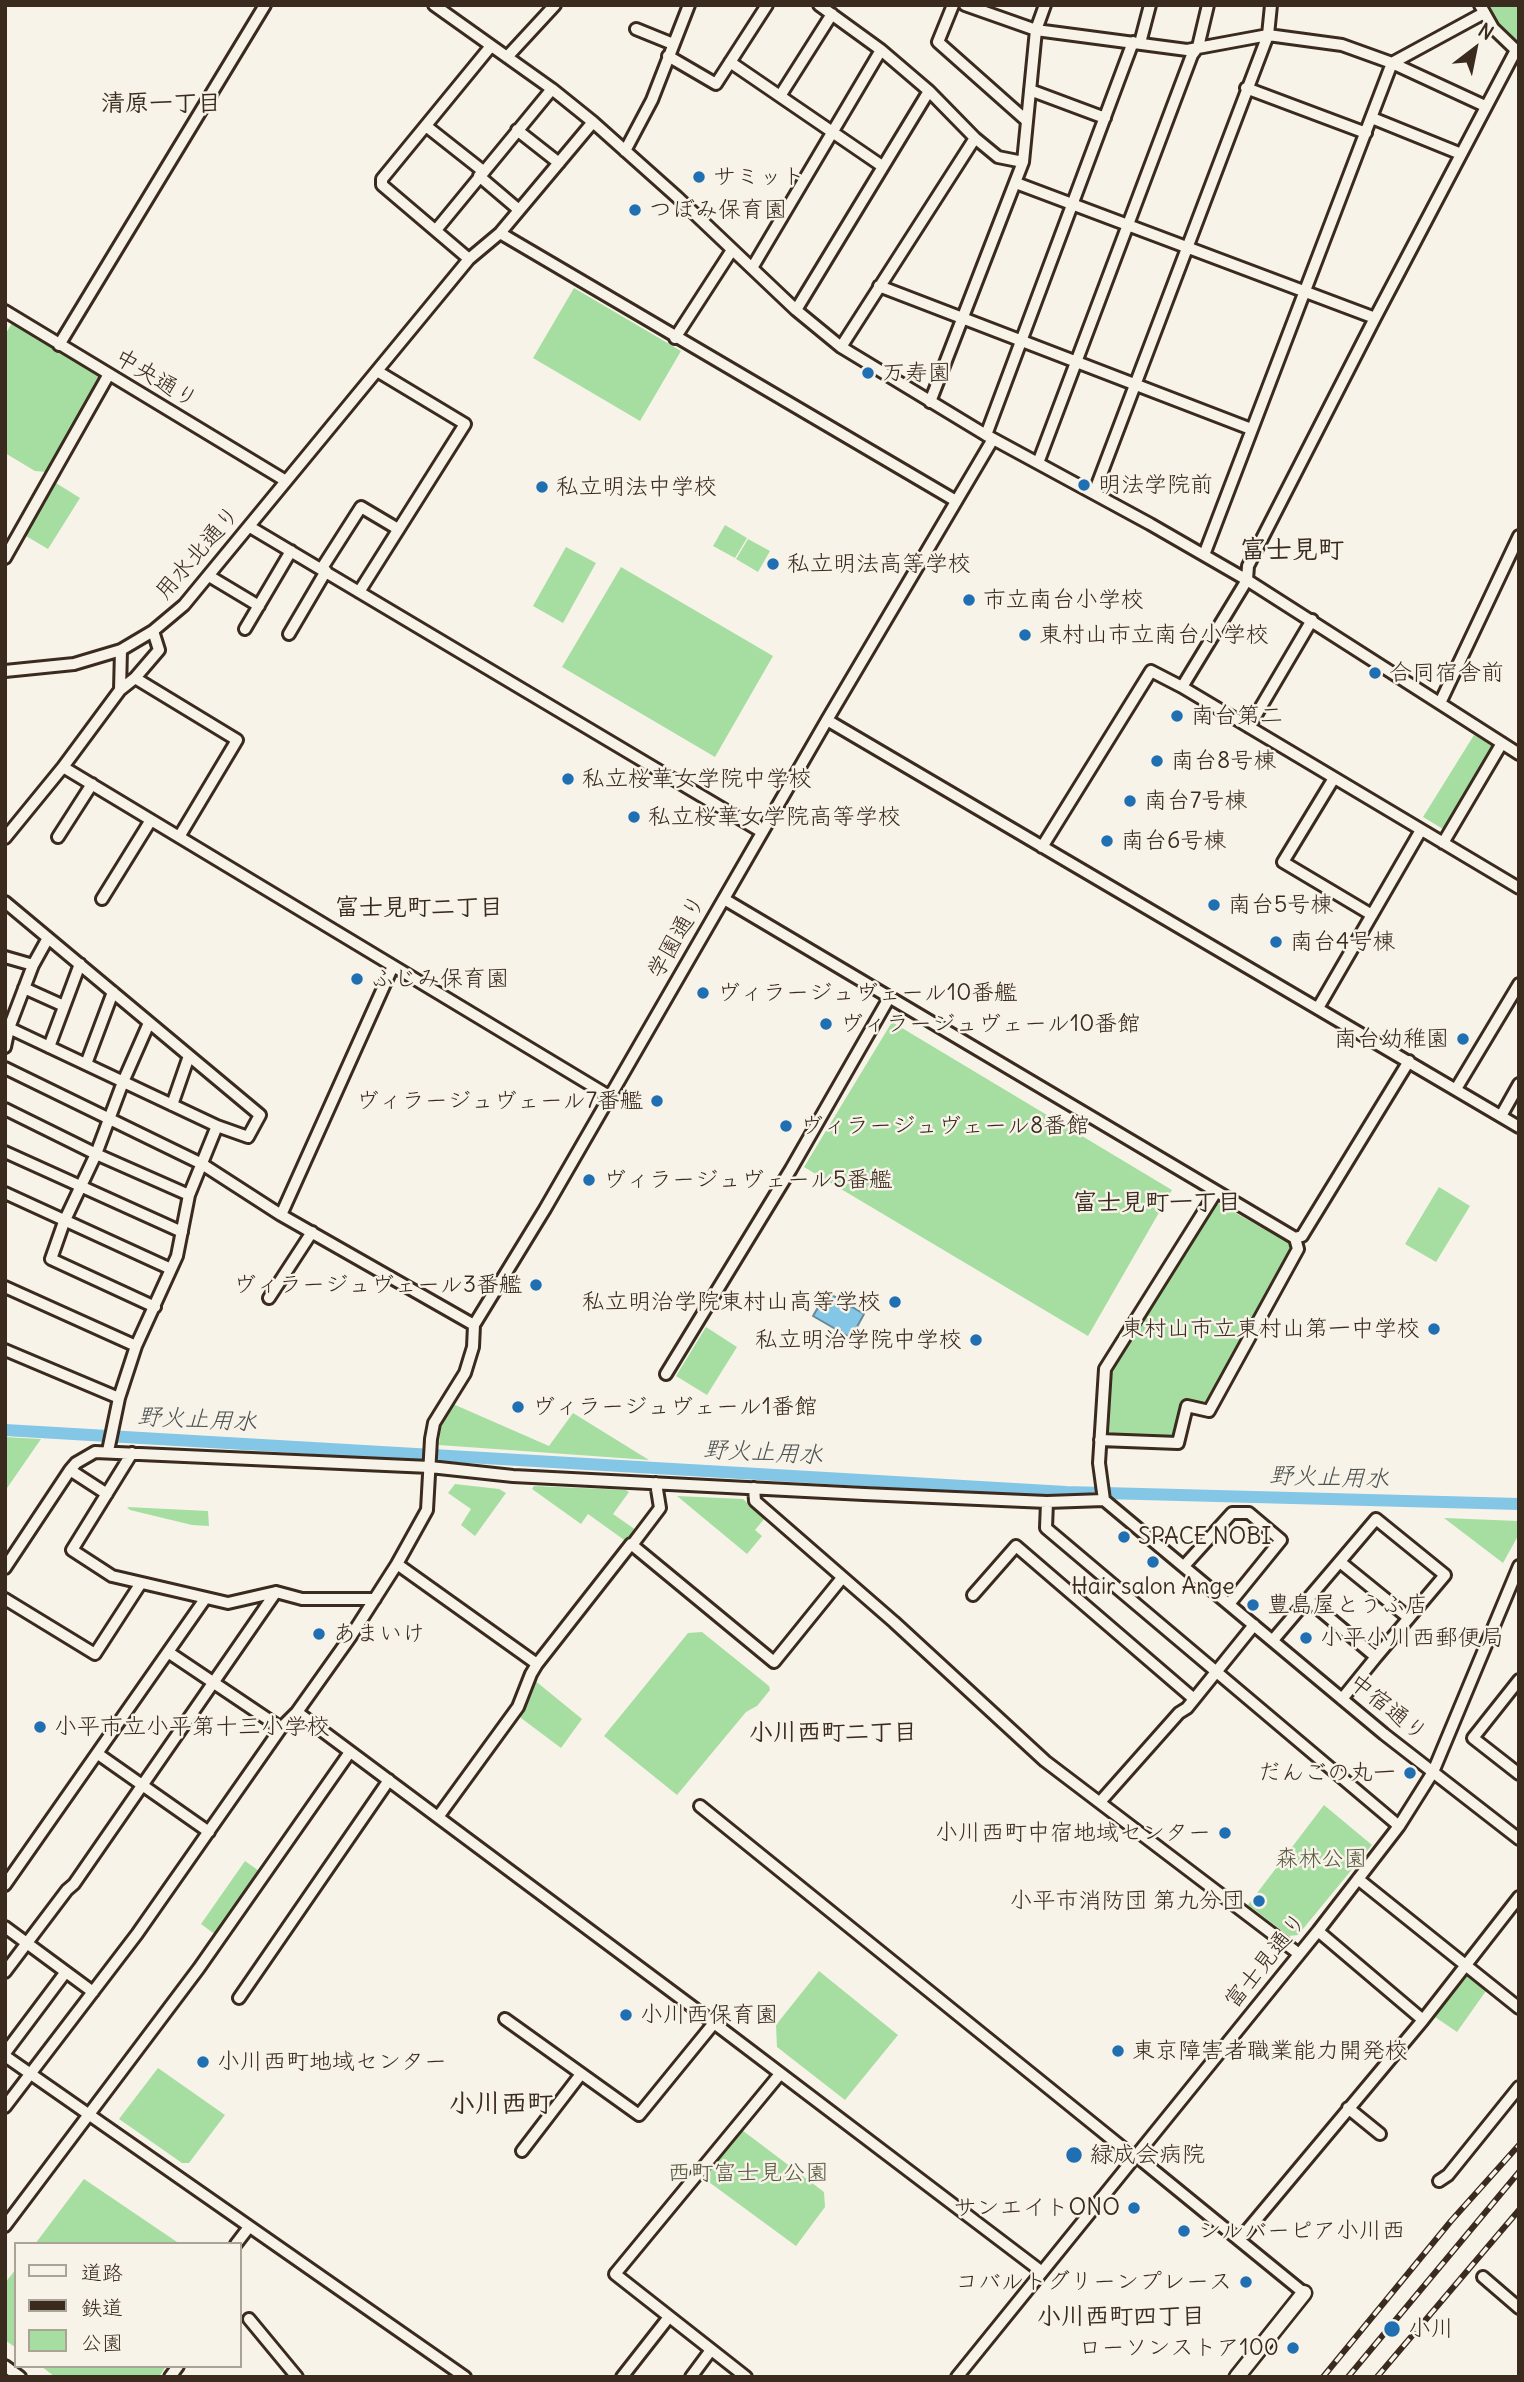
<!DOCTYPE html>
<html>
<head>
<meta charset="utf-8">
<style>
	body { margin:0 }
	#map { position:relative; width:1524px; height:2382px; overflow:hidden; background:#f7f3e8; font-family:Delius,"Klee One",sans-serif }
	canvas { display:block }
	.frame { position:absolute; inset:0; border:7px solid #3b2a1e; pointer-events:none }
	.legend { position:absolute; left:14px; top:2242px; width:228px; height:126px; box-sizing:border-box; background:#f7f3e8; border:2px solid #aca397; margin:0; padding:9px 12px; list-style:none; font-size:21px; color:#3b2a1e }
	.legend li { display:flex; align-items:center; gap:14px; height:35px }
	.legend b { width:35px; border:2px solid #aca397 }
	.north { position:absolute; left:1440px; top:14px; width:70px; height:70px; -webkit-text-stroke:5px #f7f3e8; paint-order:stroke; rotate:32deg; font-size:19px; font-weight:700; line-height:28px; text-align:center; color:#3b2a1e }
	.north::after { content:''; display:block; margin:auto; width:24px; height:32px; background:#3b2a1e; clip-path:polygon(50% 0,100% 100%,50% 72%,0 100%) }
</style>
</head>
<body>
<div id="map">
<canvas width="1524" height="2382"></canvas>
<div class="frame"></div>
<ul class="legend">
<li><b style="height:9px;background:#f7f3e8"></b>道路</li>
<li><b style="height:9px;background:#3b2a1e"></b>鉄道</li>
<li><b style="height:19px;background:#a6dea2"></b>公園</li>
</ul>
<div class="north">N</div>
</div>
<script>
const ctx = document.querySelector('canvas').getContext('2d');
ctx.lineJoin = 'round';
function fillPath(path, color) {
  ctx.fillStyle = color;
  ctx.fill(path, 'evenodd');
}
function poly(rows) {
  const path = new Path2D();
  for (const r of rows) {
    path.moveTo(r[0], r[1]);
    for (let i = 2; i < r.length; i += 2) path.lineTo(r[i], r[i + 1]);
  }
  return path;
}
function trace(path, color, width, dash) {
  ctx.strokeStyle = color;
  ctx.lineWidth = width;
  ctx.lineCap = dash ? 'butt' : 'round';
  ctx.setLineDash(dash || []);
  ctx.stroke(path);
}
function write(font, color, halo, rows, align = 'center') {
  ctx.font = font + ' Delius,"Klee One",sans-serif';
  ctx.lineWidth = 5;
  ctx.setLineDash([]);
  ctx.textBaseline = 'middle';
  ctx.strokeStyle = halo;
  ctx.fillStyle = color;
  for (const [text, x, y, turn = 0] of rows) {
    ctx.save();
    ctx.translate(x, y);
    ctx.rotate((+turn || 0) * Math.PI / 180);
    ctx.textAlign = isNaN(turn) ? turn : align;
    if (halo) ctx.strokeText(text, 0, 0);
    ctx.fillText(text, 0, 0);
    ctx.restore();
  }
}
fillPath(poly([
	[1485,5,1519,5,1519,46,1496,27],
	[574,288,681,351,640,421,533,358],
	[12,323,100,377,46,472,35,471,5,453,5,335],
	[56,483,80,498,48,549,26,536],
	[725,525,747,538,735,558,713,546],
	[748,539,770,551,758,572,736,559],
	[566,547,596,563,563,623,533,606],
	[621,567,773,656,715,757,562,667],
	[1474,735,1493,746,1443,829,1423,817],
	[892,1022,1172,1190,1088,1336,804,1167],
	[1439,1187,1470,1206,1436,1262,1405,1244],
	[1216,1202,1289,1243,1292,1250,1207,1405,1184,1401,1176,1438,1108,1436,1112,1367],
	[706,1327,737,1347,707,1395,676,1376],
	[453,1404,549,1446,573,1413,649,1460,439,1445,441,1426],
	[5,1437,41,1439,5,1491],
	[455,1484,499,1489,506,1493,475,1536,461,1525,471,1509,448,1493],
	[534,1486,626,1490,629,1492,613,1514,636,1530,627,1542,588,1514,581,1524,532,1489],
	[677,1496,743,1499,765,1518,755,1530,762,1536,747,1554],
	[127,1507,208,1511,209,1526,192,1525,130,1510],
	[1444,1518,1519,1521,1519,1534,1503,1563],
	[702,1632,769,1686,770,1690,757,1706,746,1712,677,1795,604,1736,688,1633],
	[533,1679,582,1719,561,1748,521,1718,520,1709],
	[1324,1805,1372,1845,1298,1935,1289,1936,1248,1905],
	[245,1861,262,1873,216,1935,201,1924],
	[819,1971,898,2035,845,2100,777,2047,776,2025],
	[1469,1974,1488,1988,1457,2032,1435,2017],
	[158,2068,225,2115,189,2163,182,2163,119,2119],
	[742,2130,824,2192,825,2207,796,2246,702,2177],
	[84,2179,180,2244,35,2244],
	[16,2269,16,2348,5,2340,5,2283],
	[41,2366,166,2366,159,2377,55,2377]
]), '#a6dea2');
const water = poly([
	[827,1292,864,1314,851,1338,813,1316,827,1292]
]);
fillPath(water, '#84c6e5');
trace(water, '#678895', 2);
trace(poly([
	[5,1430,1066,1492,1519,1504]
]), '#84c6e5', 12);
const minor = poly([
	[434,5,552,89,593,122,677,197,796,310,841,347,986,435,1150,524,1247,580,1519,754],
	[819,5,881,50,929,91,975,138,998,157,1023,162],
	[953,5,938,42,1027,121],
	[965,5,1036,30,1187,50,1268,35,1342,45,1392,63,1485,106],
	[1480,5,1493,28,1519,53],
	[636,29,673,44],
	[1140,43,1150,5],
	[668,56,716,84,767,5],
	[507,57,555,5],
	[730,62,882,166],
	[1246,88,1366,133],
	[1030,90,1105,118],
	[780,96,832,14],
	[1372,118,1461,154],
	[426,126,483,171],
	[517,130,559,163],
	[625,151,652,100,689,5],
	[479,176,519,210],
	[1016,183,1375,318],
	[436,230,552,89],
	[500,233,956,501],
	[469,259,382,185,382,179,491,46],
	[752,268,881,50],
	[879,286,1251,429],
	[796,310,929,91],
	[5,311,286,481],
	[675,338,732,250],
	[59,345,265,5],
	[841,347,975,138],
	[930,402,1023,162,1036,30,1045,5],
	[986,435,1133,42],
	[1038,463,1192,55,1198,47,1208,5],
	[1094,493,1268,35,1271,5],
	[250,527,762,832],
	[1204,555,1392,63,1484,13],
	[5,558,109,374],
	[322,568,361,507,398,529],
	[209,576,259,606],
	[359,592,465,424,377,371],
	[245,629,291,551],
	[289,634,326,571],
	[5,671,74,664,121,650,153,631,184,605,469,259,500,233,593,122],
	[135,678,237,740,179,837],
	[1182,687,1247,580,1248,566,1375,318,1516,50],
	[120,690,121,650],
	[1440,703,1519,536],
	[827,720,1519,1127],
	[1249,727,1312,620],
	[63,767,609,1096],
	[1334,778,1283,862,1372,915],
	[58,837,92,784],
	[5,838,63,767,120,690,135,678,159,650,153,631],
	[1443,843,1502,743],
	[1042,847,1151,671,1182,687,1519,888],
	[102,899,151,820],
	[724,899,1295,1238,1298,1249,1209,1411,1187,1406,1178,1443,1100,1440],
	[5,902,260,1115,248,1137,217,1126,189,1195,177,1256,136,1346,119,1398,108,1451],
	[5,957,33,965],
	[24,988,64,1006],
	[1318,1008,1421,830],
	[149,1023,123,1082,96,1154,64,1222,51,1259,155,1307],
	[9,1028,217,1126],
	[5,1047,9,1028,33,965,48,938],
	[49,1047,80,964],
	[86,1064,113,992],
	[5,1068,202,1164,281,1215,474,1325],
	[1456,1089,1519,984],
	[172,1105,189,1056],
	[5,1109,96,1154,189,1195],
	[1501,1116,1519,1084],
	[5,1152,182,1232],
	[5,1193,171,1269],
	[281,1215,393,966],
	[1295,1238,1302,1236,1409,1061],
	[5,1287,136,1346],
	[269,1298,312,1232],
	[5,1350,119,1398],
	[666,1374,791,1169,889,998],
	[132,1453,72,1550,112,1576,228,1603,276,1592,302,1599,375,1599],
	[70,1470,107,1494],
	[754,1488,755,1501,894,1622,1045,1761,1299,1954],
	[1104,1500,1384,1734,1519,1839],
	[1104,1500,1099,1463,1105,1369,1216,1192],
	[1047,1502,1046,1528,1399,1826],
	[632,1545,660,1508,656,1483],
	[1340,1562,1409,1618],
	[397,1564,537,1664],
	[1184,1566,1232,1513,1249,1513,1281,1540,1229,1604],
	[5,1568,70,1470,76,1463,95,1452,430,1467,513,1476,864,1494,1047,1502,1104,1500],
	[973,1595,1016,1546,1194,1699],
	[5,1599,95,1654,141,1583],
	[1273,1640,1376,1519,1445,1575,1376,1657,1308,1600],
	[168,1652,281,1728],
	[1519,1680,1473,1738,1519,1774],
	[1342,1699,1376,1657],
	[297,1712,714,2023,1042,2272],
	[98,1754,209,1832],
	[1100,1802,1179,1713,1187,1708,1254,1625],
	[700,1806,1134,2157],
	[438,1817,518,1707,531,1674,537,1664,631,1544,774,1662,842,1578],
	[1358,1879,1519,2008],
	[5,1885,205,1599],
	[5,1927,93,1992],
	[1318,1931,1423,2020],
	[5,1972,67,1890,74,1884,276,1592],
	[239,1998,389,1780],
	[505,2019,639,2115,714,2023],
	[5,2053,65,1973],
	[5,2056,465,2377],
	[5,2107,137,1934,281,1728,297,1712,351,1636,397,1564,427,1510,431,1439,434,1423,465,1373,473,1347,474,1325,545,1209,827,720,993,439],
	[1348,2108,1380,2134],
	[522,2151,581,2074],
	[1135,2155,1304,2293],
	[1439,2181,1448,2175,1519,2087],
	[5,2226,199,1968,350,1752],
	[1239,2240,1423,2020,1519,1897],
	[236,2244,249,2227],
	[1483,2277,1519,2308],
	[249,2319,297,2377],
	[5,2366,20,2377],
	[170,2377,178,2366],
	[622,2377,669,2317],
	[691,2377,711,2350],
	[746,2377,615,2274,780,2074],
	[957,2377,1318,1931,1399,1826,1433,1772,1519,1566]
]);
const major = poly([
	[1237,2377,1304,2293]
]);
trace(minor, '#3b2a1e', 16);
trace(major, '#3b2a1e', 19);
trace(minor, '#f7f3e8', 10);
trace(major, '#f7f3e8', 14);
const rail = poly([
	[1323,2377,1451,2221,1519,2145],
	[1348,2377,1519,2172],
	[1377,2377,1519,2210]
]);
trace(rail, '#3b2a1e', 6);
trace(rail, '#f7f3e8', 3.5, [10]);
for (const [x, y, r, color] of [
	[699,177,7,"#1f6fb2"],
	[635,210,7,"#1f6fb2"],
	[868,373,7,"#1f6fb2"],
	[1084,485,7,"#1f6fb2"],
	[542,487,7,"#1f6fb2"],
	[773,564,7,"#1f6fb2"],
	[969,600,7,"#1f6fb2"],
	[1025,635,7,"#1f6fb2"],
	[1375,673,7,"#1f6fb2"],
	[1177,716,7,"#1f6fb2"],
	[1157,761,7,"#1f6fb2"],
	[568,779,7,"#1f6fb2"],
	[1130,801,7,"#1f6fb2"],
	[634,817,7,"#1f6fb2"],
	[1107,841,7,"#1f6fb2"],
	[1214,905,7,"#1f6fb2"],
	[1276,942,7,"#1f6fb2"],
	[357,979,7,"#1f6fb2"],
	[703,993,7,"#1f6fb2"],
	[826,1024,7,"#1f6fb2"],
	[1463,1039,7,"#1f6fb2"],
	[657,1101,7,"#1f6fb2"],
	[786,1126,7,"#1f6fb2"],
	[589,1180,7,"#1f6fb2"],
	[536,1285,7,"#1f6fb2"],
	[895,1302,7,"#1f6fb2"],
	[1434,1329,7,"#1f6fb2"],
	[976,1340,7,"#1f6fb2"],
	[518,1407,7,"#1f6fb2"],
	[1124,1537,7,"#1f6fb2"],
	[1153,1562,7,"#1f6fb2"],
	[1253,1605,7,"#1f6fb2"],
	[319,1634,7,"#1f6fb2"],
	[1306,1638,7,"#1f6fb2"],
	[40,1727,7,"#1f6fb2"],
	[1410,1773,7,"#1f6fb2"],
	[1225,1833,7,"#1f6fb2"],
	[1259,1901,7,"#1f6fb2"],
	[626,2015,7,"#1f6fb2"],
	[1118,2051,7,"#1f6fb2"],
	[203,2062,7,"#1f6fb2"],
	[1074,2155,9,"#1f6fb2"],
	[1134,2208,7,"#1f6fb2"],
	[1184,2231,7,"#1f6fb2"],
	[1246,2282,7,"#1f6fb2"],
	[1392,2329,9,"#1f6fb2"],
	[1293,2348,7,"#1f6fb2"]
]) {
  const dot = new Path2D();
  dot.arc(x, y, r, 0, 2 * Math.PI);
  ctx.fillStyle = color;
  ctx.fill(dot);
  trace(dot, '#f7f3e8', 2.5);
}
write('23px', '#3b2a1e', '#f7f3e8', [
	["サミット",713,177],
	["つぼみ保育園",649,210],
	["万寿園",882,373],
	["明法学院前",1098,485],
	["私立明法中学校",556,487],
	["私立明法高等学校",787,564],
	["市立南台小学校",983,600],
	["東村山市立南台小学校",1039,635],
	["合同宿舎前",1389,673],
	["南台第二",1191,716],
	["南台8号棟",1171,761],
	["私立桜華女学院中学校",582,779],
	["南台7号棟",1144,801],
	["私立桜華女学院高等学校",648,817],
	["南台6号棟",1121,841],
	["南台5号棟",1228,905],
	["南台4号棟",1290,942],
	["ふじみ保育園",371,979],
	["ヴィラージュヴェール10番艦",717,993],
	["ヴィラージュヴェール10番館",840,1024],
	["南台幼稚園",1449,1039,"right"],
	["ヴィラージュヴェール7番艦",643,1101,"right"],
	["ヴィラージュヴェール8番館",800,1126],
	["ヴィラージュヴェール5番艦",603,1180],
	["ヴィラージュヴェール3番艦",522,1285,"right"],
	["私立明治学院東村山高等学校",881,1302,"right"],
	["東村山市立東村山第一中学校",1420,1329,"right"],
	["私立明治学院中学校",962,1340,"right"],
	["ヴィラージュヴェール1番館",532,1407],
	["SPACE NOBI",1138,1537],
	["Hair salon Ange",1153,1587,"center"],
	["豊島屋とうふ店",1267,1605],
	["あまいけ",333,1634],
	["小平小川西郵便局",1320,1638],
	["小平市立小平第十三小学校",54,1727],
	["だんごの丸一",1396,1773,"right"],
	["小川西町中宿地域センター",1211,1833,"right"],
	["小平市消防団 第九分団",1245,1901,"right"],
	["小川西保育園",640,2015],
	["東京障害者職業能力開発校",1132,2051],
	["小川西町地域センター",217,2062],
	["緑成会病院",1090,2155],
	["サンエイトONO",1120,2208,"right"],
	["シルバーピア小川西",1198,2231],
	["コバルトグリーンプレース",1232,2282,"right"],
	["小川",1408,2329],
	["ローソンストア100",1279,2348,"right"]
], 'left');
write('23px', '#3b2a1e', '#f7f3e8', [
	["中央通り",156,379,31],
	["用水北通り",198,553,-49],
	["学園通り",677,937,-60],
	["中宿通り",1388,1708,39],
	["富士見通り",1266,1961,-51]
]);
write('23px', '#56573f', '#f7f3e8', [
	["森林公園",1321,1859],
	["西町富士見公園",748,2173]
]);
write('bold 24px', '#3b2a1e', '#f7f3e8', [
	["清原一丁目",161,104],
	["富士見町二丁目",419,908],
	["富士見町一丁目",1157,1203],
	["小川西町二丁目",833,1733],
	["小川西町四丁目",1121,2317]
]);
write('italic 24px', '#4d5150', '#f7f3e8', [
	["野火止用水",197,1420,3],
	["野火止用水",763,1453,3],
	["野火止用水",1329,1478,2]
]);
write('bold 26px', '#3b2a1e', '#f7f3e8', [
	["富士見町",1292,551],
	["小川西町",501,2105]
]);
</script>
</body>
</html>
